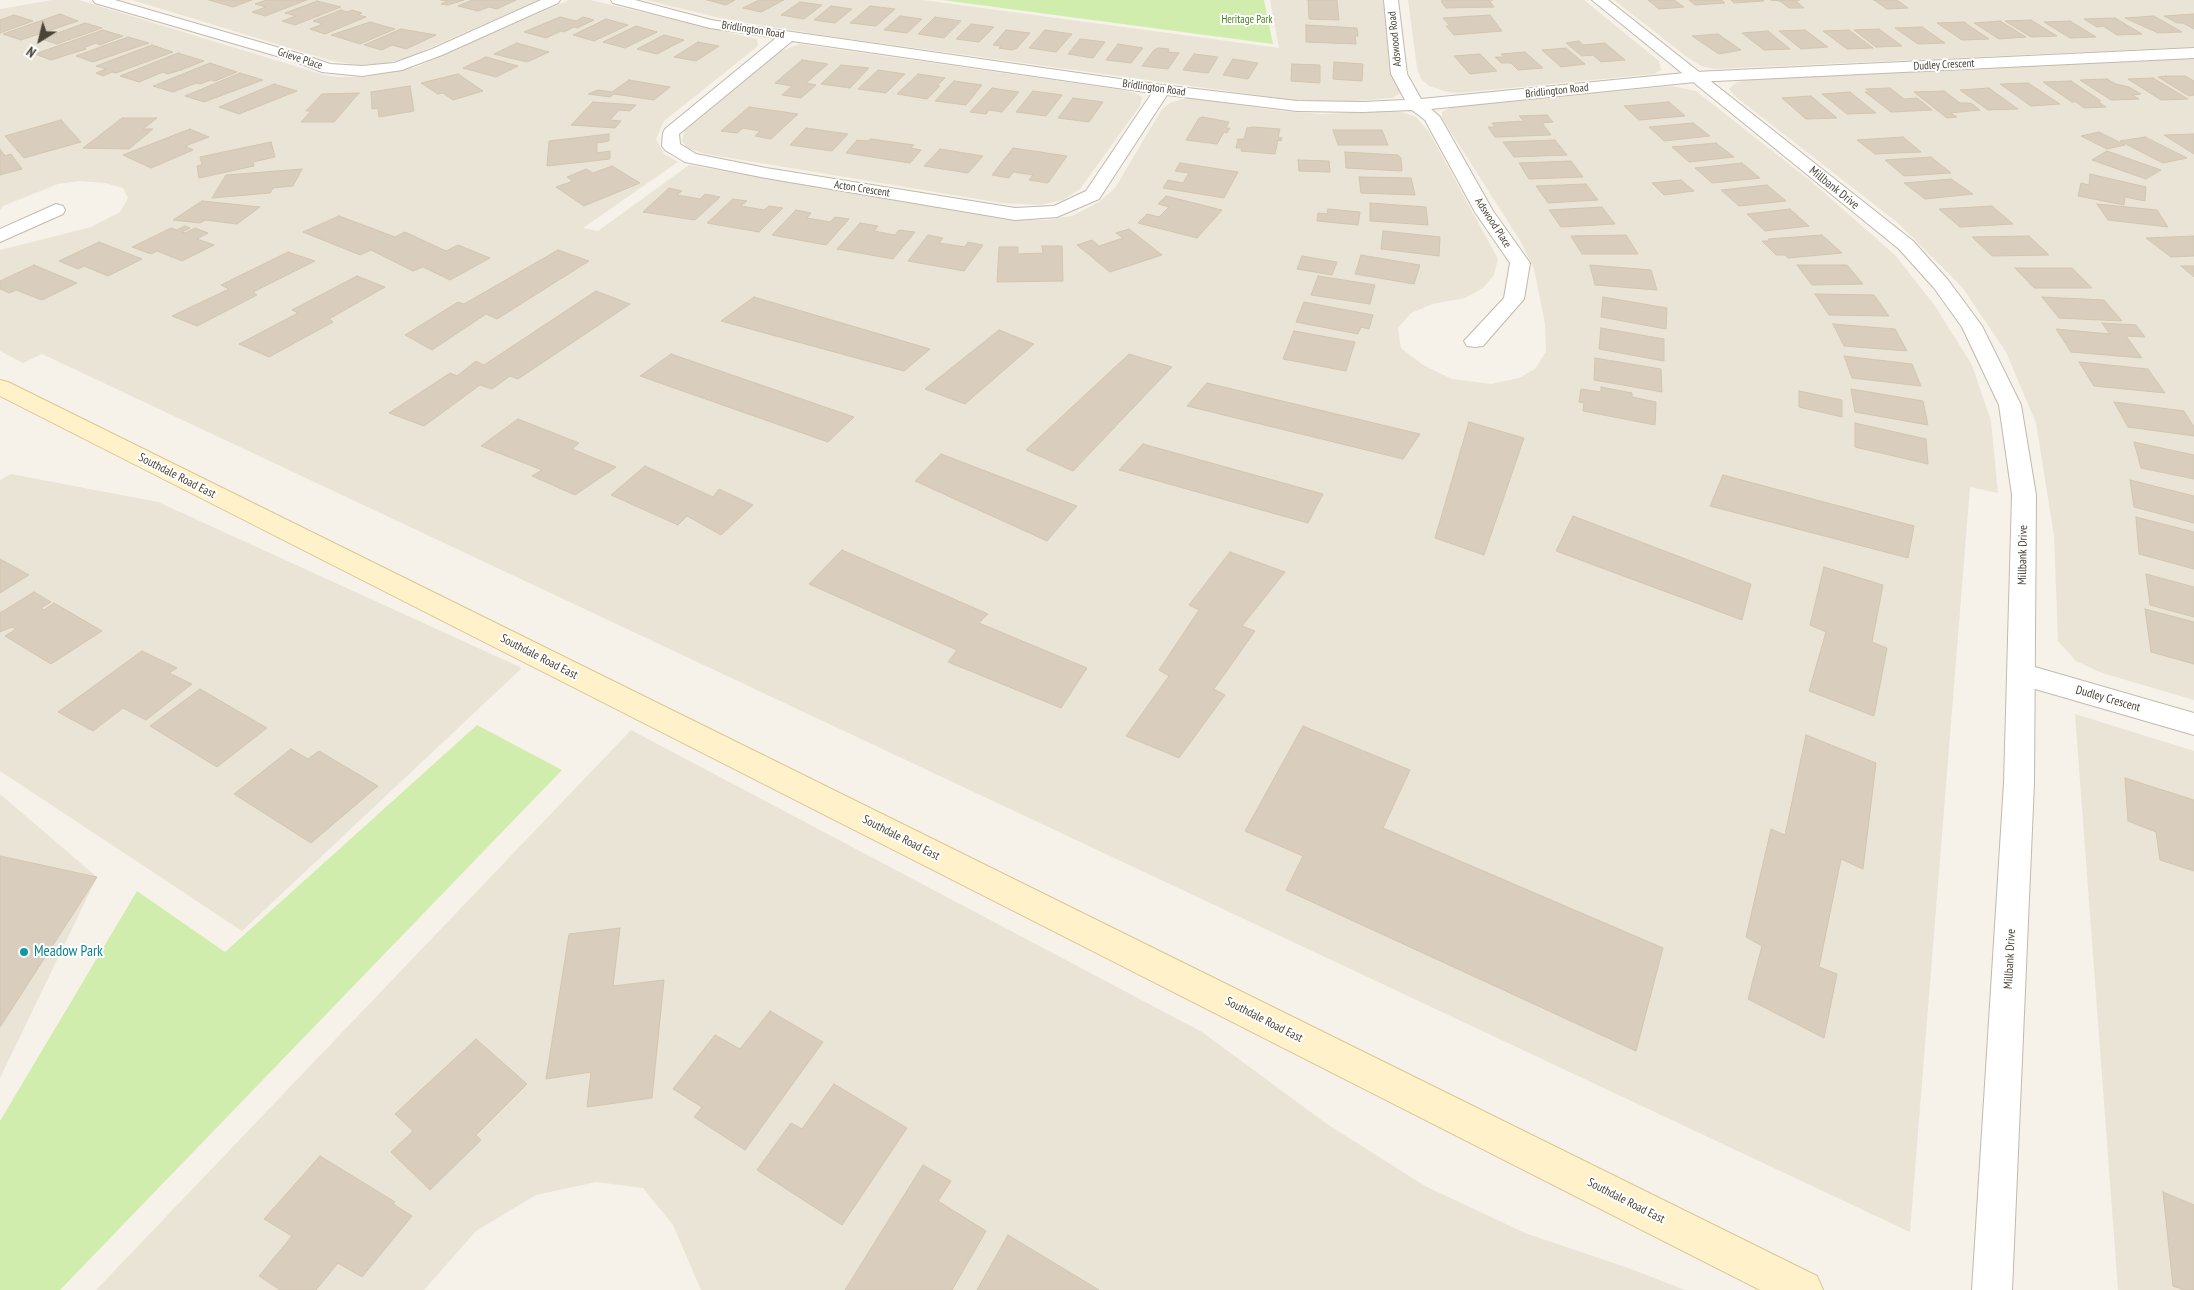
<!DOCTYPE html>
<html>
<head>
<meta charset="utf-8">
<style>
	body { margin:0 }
	#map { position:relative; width:2194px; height:1290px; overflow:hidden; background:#f6f2e9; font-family:"PT Sans Narrow",sans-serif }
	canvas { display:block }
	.north { position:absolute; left:15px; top:15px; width:50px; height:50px; -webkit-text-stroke:4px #fff; paint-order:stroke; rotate:216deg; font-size:14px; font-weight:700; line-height:20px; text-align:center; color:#4a4336 }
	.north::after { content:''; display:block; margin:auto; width:18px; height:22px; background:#4a4336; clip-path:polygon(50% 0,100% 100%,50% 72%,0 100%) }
</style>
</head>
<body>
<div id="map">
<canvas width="2194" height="1290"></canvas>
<div class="north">N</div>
</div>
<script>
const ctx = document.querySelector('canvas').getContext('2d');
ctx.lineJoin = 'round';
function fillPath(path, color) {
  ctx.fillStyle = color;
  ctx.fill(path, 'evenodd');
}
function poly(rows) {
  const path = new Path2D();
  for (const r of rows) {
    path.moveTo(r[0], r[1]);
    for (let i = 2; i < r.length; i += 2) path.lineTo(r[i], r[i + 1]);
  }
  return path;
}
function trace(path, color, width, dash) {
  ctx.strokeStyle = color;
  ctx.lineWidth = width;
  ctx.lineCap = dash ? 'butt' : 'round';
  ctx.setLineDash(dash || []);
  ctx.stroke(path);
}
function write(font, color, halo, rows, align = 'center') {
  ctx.font = font + ' "PT Sans Narrow",sans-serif';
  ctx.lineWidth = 4;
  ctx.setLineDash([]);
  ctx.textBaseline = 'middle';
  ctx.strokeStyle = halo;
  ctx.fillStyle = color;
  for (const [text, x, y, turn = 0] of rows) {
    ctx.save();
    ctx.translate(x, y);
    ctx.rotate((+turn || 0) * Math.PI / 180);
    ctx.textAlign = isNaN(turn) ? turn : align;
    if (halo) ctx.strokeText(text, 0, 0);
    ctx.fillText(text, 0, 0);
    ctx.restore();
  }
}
fillPath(poly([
	[52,0,79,0,324,75,338,77,364,77,416,67,569,0,590,0,757,39,758,46,664,121,656,139,664,154,678,162,583,228,598,231,689,165,1002,218,1045,220,1072,216,1099,202,1115,188,1162,109,1170,103,1182,99,1196,99,1282,111,1323,114,1393,111,1402,112,1416,117,1429,132,1498,259,1494,275,1483,288,1465,298,1433,304,1411,313,1398,328,1401,348,1423,365,1452,379,1491,384,1519,378,1535,369,1546,352,1545,324,1534,269,1521,242,1442,118,1442,112,1452,107,1473,104,1672,86,1696,91,1812,182,1896,256,1935,306,1972,365,1991,421,1998,493,1970,487,1910,1232,42,354,23,363,0,351,0,250,91,227,120,212,128,198,123,188,105,183,79,181,58,184,3,206,0,210,0,9],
	[132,0,540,0,406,58,383,64,357,65,329,60],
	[646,0,923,0,1279,48,1270,0,1386,0,1402,86,1400,93,1393,98,1340,102,1300,101,828,36,724,19],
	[1408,0,1584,0,1659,61,1661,70,1654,74,1458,93,1447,92,1429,86,1421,79,1417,68],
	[1614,0,2194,0,2194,47,1714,69,1701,66,1687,57],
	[800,44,1122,90,1135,93,1142,97,1140,106,1080,189,1063,200,1040,205,1002,203,706,154,686,148,682,141,685,128,777,52],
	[2194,57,2194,700,2102,673,2076,661,2058,641,2054,536,2036,423,2006,352,1962,287,1898,223,1736,97,1729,89,1735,83,1749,79],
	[11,474,158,502,522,668,242,931,0,771,0,480],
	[2075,714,2194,751,2194,1290,2118,1290],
	[631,730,1202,1032,1327,1124,1425,1186,1525,1233,1631,1269,1685,1290,701,1290,673,1225,643,1188,596,1182,536,1195,476,1231,424,1290,96,1290],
	[0,794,97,877,0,1078]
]), '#eae4d6');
fillPath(poly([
	[942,0,1264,0,1273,44],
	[477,725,562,770,60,1290,0,1290,0,1121,137,891,225,952]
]), '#d1edae');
const building = poly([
	[209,0,252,0,233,7,209,0],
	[266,0,307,0,265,16,252,12,266,7,255,4,266,0],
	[441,0,464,0,448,5,441,4,447,1,441,0],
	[472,0,516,0,497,9,489,7,478,11,458,6,472,0],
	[707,0,735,0,726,5,707,0],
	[759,0,784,0,761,12,743,8,759,0],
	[1308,0,1337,0,1339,20,1309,19,1308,0],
	[1444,0,1493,0,1489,0,1494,7,1446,8,1441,1,1444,0],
	[1648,0,1674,0,1684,7,1659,9,1648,0],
	[1689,0,1721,0,1725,3,1695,5,1689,0],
	[1731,0,1763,0,1764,1,1734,3,1731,0],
	[1771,0,1800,0,1795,0,1804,8,1789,8,1780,1,1771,0],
	[1874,0,1897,0,1908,8,1887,9,1874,0],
	[317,1,341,7,295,25,282,21,296,16,285,13,317,1],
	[800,2,822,5,804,19,781,15,800,2],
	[831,6,852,9,835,23,814,20,831,6],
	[870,6,895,9,876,26,850,23,870,6],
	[341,10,347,12,352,10,362,13,358,15,366,17,325,34,310,29,323,24,313,21,341,10],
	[60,14,78,21,21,40,3,34,60,14],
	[2194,14,2194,29,2183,23,2177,23,2164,16,2194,14],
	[14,15,33,21,0,33,0,20,14,15],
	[1490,15,1502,31,1454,35,1446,26,1450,26,1443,18,1490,15],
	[900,16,922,19,907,33,884,30,900,16],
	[2154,16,2182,32,2158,33,2125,18,2154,16],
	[560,17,576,21,583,17,594,20,577,28,574,27,564,32,561,31,546,38,524,32,560,17],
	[935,17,961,21,944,38,918,34,935,17],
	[2115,18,2142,34,2117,35,2103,26,2097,27,2084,19,2115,18],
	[606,19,628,25,594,41,573,35,606,19],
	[2031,20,2057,36,2031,37,2005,21,2031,20],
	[2000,21,2026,37,1999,39,1974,23,2000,21],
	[2070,21,2096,37,2070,38,2044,22,2070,21],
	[370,22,395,29,360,44,331,35,370,22],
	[1964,22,1989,39,1962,40,1937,23,1964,22],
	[85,23,102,28,57,44,41,39,85,23],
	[971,24,994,27,979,42,956,39,971,24],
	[1306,25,1357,28,1358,36,1355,36,1356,44,1306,42,1306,25],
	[636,26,657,32,625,48,603,42,636,26],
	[1922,27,1945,43,1918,44,1895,28,1922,27],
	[401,29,436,35,406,49,392,45,382,50,364,45,401,29],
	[1879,29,1902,46,1876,47,1854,30,1879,29],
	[103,30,123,36,100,45,96,43,83,48,86,49,51,60,35,54,103,30],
	[1006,30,1030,33,1017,48,1012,50,999,48,1001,46,993,45,1006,30],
	[1045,30,1072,34,1056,52,1029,48,1045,30],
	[1805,30,1828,47,1801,49,1779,31,1805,30],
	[1849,30,1873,48,1847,49,1823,31,1849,30],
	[1768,31,1790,49,1764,50,1742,33,1768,31],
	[1718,34,1741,50,1719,54,1692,36,1718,34],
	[664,35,684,40,657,54,637,49,664,35],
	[128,37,149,43,93,62,76,56,128,37],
	[1080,39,1105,42,1093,58,1068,54,1080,39],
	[1579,41,1583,45,1605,43,1625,60,1601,62,1593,55,1582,56,1566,43,1579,41],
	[698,42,719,46,696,61,674,57,698,42],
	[517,43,549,52,527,62,494,54,517,43],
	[1118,44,1143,48,1131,63,1106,60,1118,44],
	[152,45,173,52,116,73,112,72,103,76,96,73,106,69,96,66,152,45],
	[1158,48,1169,49,1168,52,1179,53,1168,69,1142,66,1154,50,1158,48],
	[1566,48,1585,64,1561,67,1542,50,1566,48],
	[1525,52,1543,68,1518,70,1511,63,1501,63,1495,57,1504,57,1501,54,1525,52],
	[178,53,204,61,181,70,167,74,163,72,139,82,120,76,178,53],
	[1194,54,1218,57,1208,73,1183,70,1194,54],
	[1480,54,1497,71,1470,74,1454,56,1480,54],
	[486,57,518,66,496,77,463,68,486,57],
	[1233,59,1258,63,1248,79,1223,75,1233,59],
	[802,60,828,64,806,83,816,85,801,98,782,95,792,86,775,83,802,60],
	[1334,62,1363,64,1362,81,1333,79,1334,62],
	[210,63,237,72,215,81,211,80,200,84,196,83,173,92,153,86,210,63],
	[1292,64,1320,65,1320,83,1291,81,1292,64],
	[841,65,869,68,850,88,821,84,841,65],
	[878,70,905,74,886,93,858,89,878,70],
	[240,73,263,80,204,102,185,96,240,73],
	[458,74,483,91,453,100,443,93,438,94,421,83,458,74],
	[918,74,945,78,937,86,940,86,927,99,897,94,918,74],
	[2166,76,2185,76,2194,81,2194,95,2189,96,2158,77,2166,76],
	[2153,78,2188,99,2161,100,2128,79,2153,78],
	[2107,79,2116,84,2129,87,2141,94,2132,95,2139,99,2111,100,2080,80,2107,79],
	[629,80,670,87,654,100,614,94,610,97,588,94,598,90,612,92,629,80],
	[954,81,982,85,966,105,935,101,954,81],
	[2071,81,2101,101,2097,101,2106,107,2084,108,2076,102,2072,102,2043,82,2071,81],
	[2028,83,2060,104,2031,106,2000,84,2028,83],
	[274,84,297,91,239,114,219,107,274,84],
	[410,86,414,111,379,117,378,108,372,109,371,92,410,86],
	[992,88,1019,92,1002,112,989,110,986,114,970,112,992,88],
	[1890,88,1904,99,1917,98,1932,110,1891,112,1865,92,1870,92,1866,89,1890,88],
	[1989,88,2018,109,1988,110,1960,90,1989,88],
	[1033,91,1062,95,1046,116,1016,112,1033,91],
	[1944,91,1960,103,1971,103,1980,110,1950,113,1957,117,1947,118,1914,92,1944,91],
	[1850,92,1876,113,1847,114,1822,94,1850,92],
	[359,93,334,122,301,122,311,111,306,111,322,94,359,93],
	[1811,96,1837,118,1806,119,1782,98,1811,96],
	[1073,98,1103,102,1089,122,1058,118,1073,98],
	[593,102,636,105,630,111,619,110,610,120,621,121,615,128,571,125,593,102],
	[1669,102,1685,116,1639,120,1624,106,1669,102],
	[749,107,798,114,771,139,755,136,760,131,743,128,737,133,721,131,749,107],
	[1547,115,1553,122,1542,123,1551,135,1495,137,1488,127,1495,127,1492,123,1524,121,1519,116,1547,115],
	[1203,117,1229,122,1226,128,1230,128,1227,133,1224,132,1217,144,1186,140,1199,118,1203,117],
	[122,118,157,118,143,129,153,129,129,149,83,148,122,118],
	[61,120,81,142,24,158,5,136,61,120],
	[1693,123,1710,136,1664,141,1649,127,1693,123],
	[1254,127,1280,129,1278,137,1282,138,1281,141,1278,140,1275,154,1241,151,1242,148,1236,148,1238,139,1244,139,1247,128,1254,127],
	[806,128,848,134,832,151,790,145,806,128],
	[190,129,209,137,185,146,193,150,151,168,123,155,190,129],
	[1333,130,1382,130,1388,145,1338,145,1333,130],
	[2099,132,2125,145,2107,149,2081,136,2099,132],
	[609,134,609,141,597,143,597,153,610,151,610,159,547,166,549,141,609,134],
	[2194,134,2194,154,2164,135,2194,134],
	[1903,137,1921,152,1875,154,1857,140,1903,137],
	[2145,137,2187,158,2163,163,2120,141,2145,137],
	[871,139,914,145,911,148,921,150,910,163,846,153,857,140,868,141,871,139],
	[1555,140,1567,155,1514,157,1503,142,1555,140],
	[271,142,275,157,253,162,254,166,199,178,197,166,202,165,200,157,271,142],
	[1716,143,1734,157,1689,162,1672,147,1716,143],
	[1013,148,1067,156,1048,183,1029,180,1033,175,1013,172,1009,178,992,175,1013,148],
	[0,149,5,156,11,154,22,169,0,175,0,149],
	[940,149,983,156,968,173,924,166,940,149],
	[2107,151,2161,170,2146,179,2092,160,2107,151],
	[1345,152,1398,155,1401,158,1402,171,1346,168,1345,152],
	[1931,157,1951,173,1904,176,1885,160,1931,157],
	[1298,160,1329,161,1330,172,1299,171,1298,160],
	[1571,161,1583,177,1529,179,1519,163,1571,161],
	[1180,163,1238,172,1224,198,1163,188,1168,180,1183,183,1189,173,1175,171,1180,163],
	[1742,163,1760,178,1712,183,1695,168,1742,163],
	[612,166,640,183,584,206,556,187,573,181,567,177,586,169,593,173,612,166],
	[302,169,293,186,273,188,270,193,212,198,226,175,302,169],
	[2090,174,2146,187,2145,201,2125,197,2124,205,2078,196,2081,183,2089,185,2090,174],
	[1359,177,1411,178,1415,195,1361,193,1359,177],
	[1951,179,1973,194,1925,199,1904,183,1951,179],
	[1681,180,1694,191,1664,195,1652,183,1681,180],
	[1586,184,1598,200,1548,203,1536,186,1586,184],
	[1767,185,1786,201,1739,206,1721,190,1767,185],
	[669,188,682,191,677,195,700,199,705,194,720,197,695,220,643,212,669,188],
	[1166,196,1222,210,1197,238,1138,223,1147,214,1159,217,1169,207,1158,204,1166,196],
	[733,199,747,201,741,206,764,210,769,206,783,208,759,232,707,223,733,199],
	[202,201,260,207,237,224,205,220,200,223,173,220,202,201],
	[1370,203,1426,207,1428,225,1370,221,1370,203],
	[2097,204,2157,210,2168,227,2108,220,2097,204],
	[1992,206,2013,224,1960,227,1939,209,1992,206],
	[1602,207,1615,224,1561,227,1549,210,1602,207],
	[1328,209,1360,212,1358,225,1317,221,1318,213,1327,214,1328,209],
	[1790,209,1809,226,1765,231,1747,214,1790,209],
	[796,210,811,213,807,218,830,222,835,217,849,219,826,245,772,235,796,210],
	[339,216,395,237,405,232,446,251,458,245,490,258,450,280,423,267,413,271,371,250,360,255,303,232,339,216],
	[860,223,878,226,874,231,895,235,899,230,915,232,893,259,837,249,860,223],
	[185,226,190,228,182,232,185,233,195,228,208,233,197,239,214,245,182,261,157,251,151,254,132,247,171,228,177,230,185,226],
	[1129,229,1162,255,1110,272,1077,245,1092,240,1099,246,1123,238,1116,233,1129,229],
	[1383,231,1440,237,1439,256,1381,249,1383,231],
	[928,235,943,238,939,243,965,247,968,242,983,245,964,271,908,261,928,235],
	[1626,235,1638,254,1582,254,1571,236,1626,235],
	[1822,235,1842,253,1788,258,1785,255,1776,255,1762,241,1770,241,1768,239,1822,235],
	[2029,236,2049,255,1992,256,1972,237,2029,236],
	[2194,236,2194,256,2171,257,2146,238,2194,236],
	[99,242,142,259,108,276,84,266,78,269,59,261,99,242],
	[1042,246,1062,246,1063,281,997,282,999,247,1018,247,1018,254,1043,253,1042,246],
	[558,250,589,261,497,319,486,314,432,350,405,335,458,302,464,304,558,250],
	[288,252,315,261,253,292,257,295,197,326,172,316,229,289,221,285,288,252],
	[1361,255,1420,265,1414,284,1355,274,1361,255],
	[1302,256,1337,262,1332,275,1297,269,1302,256],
	[34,265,77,283,42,300,16,290,9,293,0,289,0,281,34,265],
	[1590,265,1651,270,1657,290,1595,285,1590,265],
	[1797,265,1847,265,1863,284,1812,285,1797,265],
	[2181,266,2194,266,2194,277,2181,266],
	[2015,268,2072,268,2092,288,2034,288,2015,268],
	[357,276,385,287,329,319,333,322,269,357,239,344,298,313,292,310,357,276],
	[1318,276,1375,285,1370,304,1311,295,1318,276],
	[596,291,630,304,518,379,510,376,492,389,480,385,424,426,389,413,450,373,457,376,476,361,484,365,596,291],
	[1815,294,1874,295,1889,316,1829,315,1815,294],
	[754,297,930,349,904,371,721,321,754,297],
	[1603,297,1667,308,1666,329,1601,317,1603,297],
	[2042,297,2104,300,2122,321,2059,318,2042,297],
	[1304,302,1373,315,1369,329,1361,327,1358,334,1296,322,1304,302],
	[2102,323,2136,325,2145,337,2126,336,2142,358,2071,352,2056,329,2110,334,2102,323],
	[1833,324,1895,329,1907,351,1844,346,1833,324],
	[1601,328,1664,339,1664,361,1599,349,1601,328],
	[999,330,1034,344,965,404,925,389,999,330],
	[1294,331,1355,342,1346,371,1283,359,1294,331],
	[671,354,854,417,828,442,640,376,671,354],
	[1129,354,1172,367,1073,471,1026,450,1129,354],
	[1844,356,1912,364,1921,386,1852,378,1844,356],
	[1595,358,1661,369,1662,392,1594,380,1595,358],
	[2079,362,2148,369,2165,393,2094,386,2079,362],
	[1207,383,1420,434,1403,459,1187,406,1207,383],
	[1601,387,1632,393,1632,397,1656,402,1655,425,1583,411,1584,403,1579,402,1581,389,1601,392,1601,387],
	[1851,389,1923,401,1928,425,1855,412,1851,389],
	[1799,391,1842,400,1842,417,1799,407,1799,391],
	[2114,402,2184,411,2194,427,2194,436,2128,427,2114,402],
	[518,419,579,443,572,449,616,467,575,495,532,476,542,470,481,446,518,419],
	[1469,422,1524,438,1484,555,1435,538,1469,422],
	[1855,423,1926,439,1928,464,1855,447,1855,423],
	[2134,442,2194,455,2194,479,2141,468,2134,442],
	[1143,444,1323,494,1308,523,1119,470,1143,444],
	[941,454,1077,506,1047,541,915,481,941,454],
	[645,466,713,497,719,489,753,505,721,535,687,516,678,525,611,495,645,466],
	[1723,475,1914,526,1908,558,1710,506,1723,475],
	[2130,480,2194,496,2194,523,2134,507,2130,480],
	[1573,516,1751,584,1742,620,1556,551,1573,516],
	[2136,517,2194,532,2194,569,2139,554,2136,517],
	[842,550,988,614,979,623,1087,668,1061,708,948,662,957,650,809,584,842,550],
	[1230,552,1285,572,1242,626,1255,631,1214,689,1225,695,1179,758,1126,736,1169,676,1159,670,1199,610,1189,605,1230,552],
	[0,559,29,575,0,593,0,559],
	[1824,567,1883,585,1872,642,1887,648,1874,716,1809,691,1826,632,1810,625,1824,567],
	[2146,574,2194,587,2194,617,2150,605,2146,574],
	[34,592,51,602,41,608,44,610,54,603,102,631,51,664,5,636,16,629,12,627,0,632,0,613,34,592],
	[2145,609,2194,622,2194,664,2151,652,2145,609],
	[142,651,177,668,169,673,192,684,146,720,123,708,93,731,58,712,142,651],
	[200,689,267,728,217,767,150,726,200,689],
	[1303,726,1410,770,1383,828,1663,948,1636,1051,1286,890,1303,856,1245,831,1303,726],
	[1806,735,1876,763,1863,869,1841,859,1819,967,1837,974,1824,1038,1748,999,1762,946,1746,937,1771,829,1785,835,1806,735],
	[291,749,308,759,319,751,378,786,311,843,234,794,291,749],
	[2125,778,2194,800,2194,871,2160,860,2156,832,2128,821,2125,778],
	[0,856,97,877,0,1027,0,856],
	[620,928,613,986,664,980,652,1098,587,1107,591,1072,546,1079,569,934,620,928],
	[770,1011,823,1042,745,1150,694,1117,702,1107,673,1089,715,1035,740,1049,770,1011],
	[476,1039,527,1084,476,1135,481,1140,430,1190,391,1152,413,1131,395,1114,476,1039],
	[834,1084,907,1128,842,1225,757,1170,791,1123,802,1129,834,1084],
	[320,1156,395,1202,393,1204,412,1216,362,1277,338,1263,316,1290,280,1290,259,1276,292,1236,264,1219,320,1156],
	[923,1165,951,1181,938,1201,986,1231,952,1290,845,1290,923,1165],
	[2163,1192,2194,1205,2194,1290,2184,1290,2173,1286,2163,1192],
	[1008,1235,1099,1290,977,1290,1008,1235]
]);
fillPath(building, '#d9cebd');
trace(building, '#d4c6af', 1);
const minor = poly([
	[93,0,115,0,304,55,330,64,362,66,394,63,432,49,541,0,560,0,558,3,442,55,402,70,362,76,322,72,294,61,95,3,93,0],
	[611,0,635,0,711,20,750,26,1162,85,1297,101,1363,102,1405,100,1391,74,1384,0,1398,0,1407,74,1421,99,1695,72,2194,48,2194,58,1695,82,1431,109,1440,117,1493,211,1530,263,1524,299,1483,346,1475,347,1467,346,1464,341,1504,298,1510,263,1475,212,1425,120,1412,110,1363,112,1297,111,1167,95,1099,199,1057,217,1015,220,766,178,685,162,665,150,662,146,663,133,665,129,776,38,710,28,613,3,611,0],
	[792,41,1152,93,1086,191,1054,206,1015,208,766,168,696,154,680,144,679,134,792,41],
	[56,204,63,206,65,210,63,214,0,242,0,229,56,204],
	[2021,663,2194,713,2194,735,2011,682,2007,674,2011,666,2021,663]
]);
const tertiary = poly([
	[1592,0,1608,0,1913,241,1948,280,1982,326,2021,405,2036,495,2034,783,2012,1290,1972,1290,2004,783,2012,495,1999,405,1962,327,1934,288,1899,249,1592,0]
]);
const secondary = poly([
	[0,380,8,382,1817,1276,1823,1290,1760,1290,0,396,0,380]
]);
trace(minor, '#c2baaa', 2);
trace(tertiary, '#c2baaa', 2);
trace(secondary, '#dac795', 2);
fillPath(minor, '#fff');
fillPath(tertiary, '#fff');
fillPath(secondary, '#fff2ca');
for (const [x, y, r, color] of [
	[24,952,5,"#0f9aa8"]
]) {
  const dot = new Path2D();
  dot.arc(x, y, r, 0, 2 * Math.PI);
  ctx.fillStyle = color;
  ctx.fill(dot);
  trace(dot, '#fff', 2);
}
write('11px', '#478323', '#fff', [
	["Heritage Park",1247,20]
]);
write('11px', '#4a4336', '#fff', [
	["Bridlington Road",753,30,9],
	["Adswood Road",1395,39,-96],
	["Grieve Place",300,59,18],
	["Dudley Crescent",1944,65,-3],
	["Bridlington Road",1154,88,8],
	["Bridlington Road",1557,91,-6],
	["Acton Crescent",862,189,9],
	["Adswood Place",1493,223,57]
]);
write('12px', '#4a4336', '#fff', [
	["Millbank Drive",1834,188,39],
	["Southdale Road East",177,476,27],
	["Millbank Drive",2023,555,-89],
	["Southdale Road East",539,657,27],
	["Dudley Crescent",2108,699,16],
	["Southdale Road East",901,838,27],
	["Millbank Drive",2010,959,-87],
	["Southdale Road East",1264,1020,27],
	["Southdale Road East",1626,1201,27]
]);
write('15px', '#0d838f', '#fff', [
	["Meadow Park",34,952]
], 'left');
</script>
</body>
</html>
